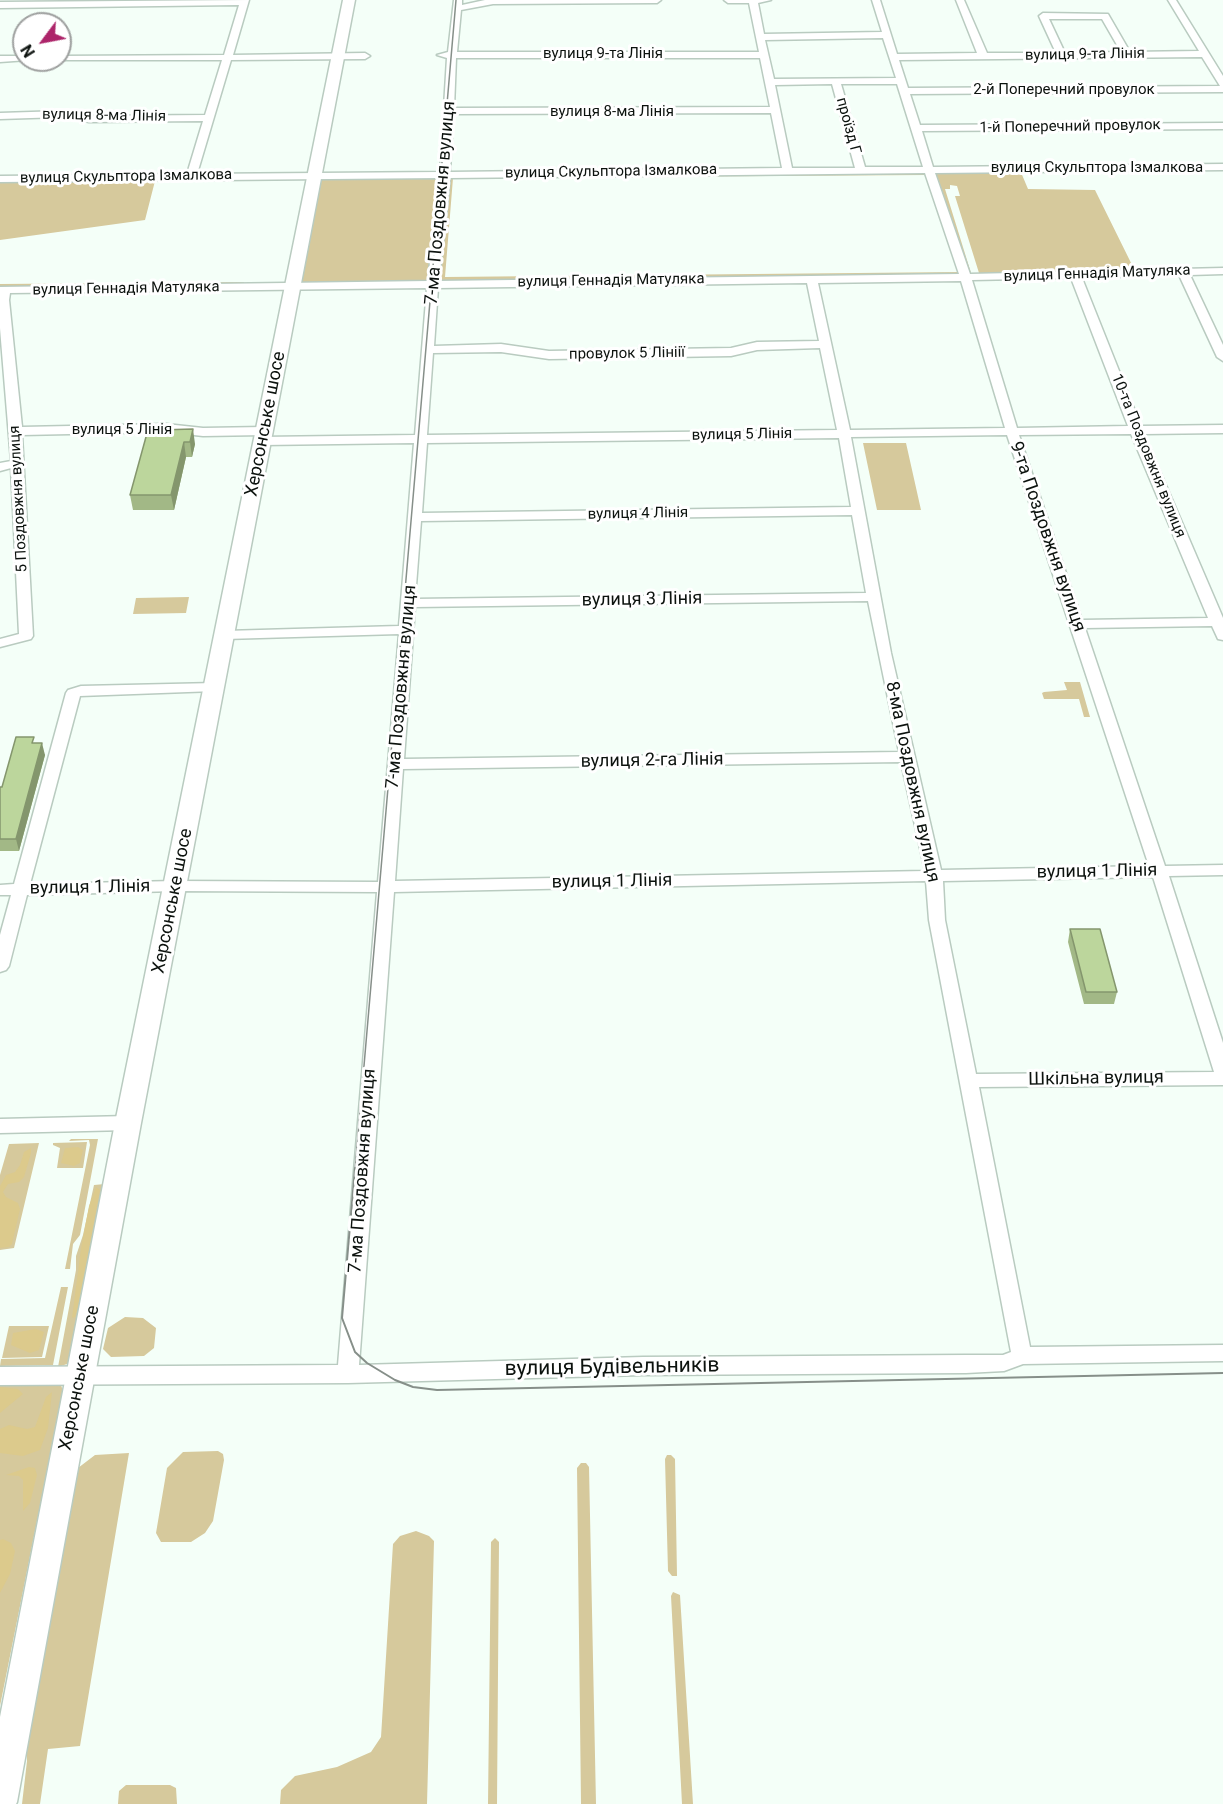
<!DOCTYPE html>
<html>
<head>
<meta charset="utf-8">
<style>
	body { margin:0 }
	#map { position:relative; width:1223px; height:1804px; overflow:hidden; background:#f4fff8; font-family:Roboto,sans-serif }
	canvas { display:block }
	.north { position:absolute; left:12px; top:12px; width:60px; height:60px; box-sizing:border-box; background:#fff; border:2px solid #9ea09f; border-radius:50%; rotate:238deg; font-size:16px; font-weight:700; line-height:24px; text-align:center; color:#0c120e }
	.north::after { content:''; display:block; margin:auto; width:21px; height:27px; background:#ad256a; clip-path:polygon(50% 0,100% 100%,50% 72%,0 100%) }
</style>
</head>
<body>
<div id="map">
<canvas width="1223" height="1804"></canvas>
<div class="north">N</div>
</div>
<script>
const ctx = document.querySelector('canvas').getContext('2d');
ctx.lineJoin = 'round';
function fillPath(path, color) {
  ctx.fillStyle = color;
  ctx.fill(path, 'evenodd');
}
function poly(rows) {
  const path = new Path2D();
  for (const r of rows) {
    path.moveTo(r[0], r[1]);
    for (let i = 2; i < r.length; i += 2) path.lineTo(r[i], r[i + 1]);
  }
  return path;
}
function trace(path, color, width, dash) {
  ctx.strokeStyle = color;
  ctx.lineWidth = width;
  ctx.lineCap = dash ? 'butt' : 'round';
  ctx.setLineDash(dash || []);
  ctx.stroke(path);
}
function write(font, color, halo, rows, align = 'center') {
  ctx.font = font + ' Roboto,sans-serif';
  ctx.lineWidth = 6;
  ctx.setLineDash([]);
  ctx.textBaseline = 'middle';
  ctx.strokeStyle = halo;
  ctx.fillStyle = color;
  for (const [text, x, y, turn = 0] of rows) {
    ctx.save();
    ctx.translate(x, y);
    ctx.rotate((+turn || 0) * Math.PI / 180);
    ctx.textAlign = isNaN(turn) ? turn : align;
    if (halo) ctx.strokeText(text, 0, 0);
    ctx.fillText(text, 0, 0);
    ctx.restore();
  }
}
fillPath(poly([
	[1020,170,1028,189,1095,190,1136,273,970,275,933,172],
	[950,185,957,186,960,196,955,196,979,273,971,273,945,189,950,189],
	[924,171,927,175,453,178,445,277,960,272,961,275,303,283,300,280,321,177],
	[155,181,145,220,0,240,0,182],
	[244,282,243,286,0,289,0,284],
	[863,443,906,443,921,510,877,510],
	[189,597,186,613,133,614,136,598],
	[1064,682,1080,682,1090,717,1084,717,1079,699,1044,699,1042,693,1044,692,1067,690],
	[71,1139,98,1139,80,1235,73,1244,70,1269,65,1269,90,1145,89,1140,69,1141],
	[87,1142,83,1168,57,1168,60,1148,53,1145,53,1143],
	[39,1143,14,1248,0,1250,0,1175,9,1144],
	[105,1184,71,1358,67,1364,58,1367,76,1270,76,1256,83,1235,94,1185],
	[61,1287,68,1287,53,1365,0,1366,1,1359,45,1358],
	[125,1317,143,1318,156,1328,154,1348,144,1356,111,1357,103,1349,108,1328],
	[9,1326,49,1326,42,1357,2,1358],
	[57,1382,61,1385,63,1391,0,1706,0,1383],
	[218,1451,223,1454,224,1460,213,1521,205,1533,191,1542,161,1542,156,1533,167,1468,183,1452],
	[129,1453,80,1746,48,1749,40,1804,22,1804,27,1761,26,1737,78,1468,95,1455],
	[667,1455,671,1455,675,1459,677,1576,672,1576,668,1571,665,1459],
	[581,1463,586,1463,589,1467,596,1804,581,1804,577,1468],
	[416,1531,429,1536,434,1541,427,1804,280,1804,281,1790,295,1776,337,1767,371,1752,381,1737,393,1544,400,1536],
	[495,1538,499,1542,497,1804,488,1804,491,1542],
	[673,1592,680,1595,693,1804,682,1804,671,1596],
	[126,1785,170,1785,176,1788,177,1804,118,1804,119,1791]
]), '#d6c99c');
fillPath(poly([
	[78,1147,83,1150,80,1163,74,1166,61,1163,65,1148],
	[31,1148,31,1153,24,1177,19,1182,8,1184,3,1192,6,1197,18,1203,20,1209,12,1244,9,1247,0,1248,0,1186,6,1175,15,1172,20,1165,24,1152],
	[96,1187,100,1190,79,1304,75,1317,72,1318,81,1248,89,1206],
	[36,1329,44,1332,39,1350,30,1353,11,1345,13,1333],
	[0,1387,18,1389,23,1394,0,1413],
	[52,1392,48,1428,40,1450,23,1456,0,1453,0,1429,9,1425,27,1429,35,1427,46,1397],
	[29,1467,35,1468,37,1475,30,1503,23,1511,23,1480,19,1476,6,1475],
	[3,1539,11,1543,15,1551,10,1574,0,1593,0,1540]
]), '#dcca8c');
const street = poly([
	[249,0,233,55,365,53,370,56,365,59,231,60,197,174,440,172,447,58,437,55,448,52,454,0,462,0,462,5,485,0,661,0,657,3,493,4,461,10,457,52,759,52,749,3,728,3,724,0,771,0,758,3,764,34,882,32,872,0,880,0,897,54,977,53,956,0,964,0,987,53,1056,53,1039,16,1043,13,1108,14,1130,52,1199,51,1168,0,1176,0,1223,76,1223,92,910,94,920,125,1223,123,1223,129,922,131,933,167,1223,164,1223,170,935,173,970,274,1223,268,1223,274,1190,275,1223,345,1223,361,1217,357,1179,275,1082,278,1141,426,1223,425,1223,433,1144,434,1223,618,1223,640,1218,639,1212,626,1085,628,1165,866,1223,865,1223,875,1169,876,1223,1043,1223,1085,979,1087,1030,1347,1223,1345,1223,1361,1023,1364,1004,1371,966,1373,643,1375,348,1383,0,1385,0,1367,338,1365,377,892,176,891,27,895,9,966,6,970,0,972,0,935,11,895,0,895,0,885,14,884,66,693,68,690,81,686,215,683,222,687,215,691,80,696,30,884,176,881,378,882,399,634,225,639,218,635,225,631,399,626,414,443,262,445,256,441,262,437,415,435,427,288,10,293,9,300,22,427,166,424,203,428,264,427,270,431,264,435,203,436,166,432,22,435,33,636,31,639,0,647,0,639,19,634,11,468,0,471,0,463,11,461,0,328,0,287,428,281,439,178,0,182,0,176,187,174,203,121,89,122,62,117,0,119,0,113,62,111,89,116,205,115,222,60,56,60,60,60,60,56,224,55,239,5,0,8,0,2,249,0],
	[1049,19,1102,19,1121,52,1065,53,1049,19],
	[883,38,896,78,774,79,765,40,883,38],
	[1202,57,1220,86,908,88,899,60,1202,57],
	[456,58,760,58,770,107,454,108,456,58],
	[832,84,855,168,792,168,775,85,832,84],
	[841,84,897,84,923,167,865,167,841,84],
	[771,113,782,168,450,172,453,114,771,113],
	[925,173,959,274,439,281,450,178,925,173],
	[1071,278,1128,426,1017,428,972,280,1071,278],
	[961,281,1005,428,850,430,818,283,961,281],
	[807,283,819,341,757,342,731,348,549,351,501,344,434,346,438,288,807,283],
	[820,348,837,430,427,435,433,353,501,352,549,359,731,356,757,350,820,348],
	[1131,434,1208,618,1082,620,1019,435,1131,434],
	[1007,435,1149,866,941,870,891,653,851,437,1007,435],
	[839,438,851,507,422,513,427,443,839,438],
	[852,515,866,593,415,599,421,521,852,515],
	[868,601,899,752,404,759,415,607,868,601],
	[901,762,925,871,395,881,403,769,901,762],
	[1153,877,1214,1072,976,1074,945,920,943,881,1153,877],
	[926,881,929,920,1011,1352,1003,1355,966,1355,643,1357,359,1365,394,892,926,881],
	[0,56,24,56,24,60,28,60,0,62,0,56],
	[128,1116,135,1118,137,1123,135,1128,128,1130,0,1133,0,1119,128,1116]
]);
const secondary = poly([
	[343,0,355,0,141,1123,17,1802,16,1804,0,1804,0,1717,115,1123,343,0]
]);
trace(street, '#b9cbc0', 3);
trace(secondary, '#b9cbc0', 3);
fillPath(street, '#fff');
fillPath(secondary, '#fff');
trace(poly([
	[355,1170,456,0]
]), '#868f89', 1.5);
trace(poly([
	[355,1168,342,1318,355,1352,367,1363,395,1380,413,1387,437,1390,1223,1373]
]), '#868f89', 2);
fillPath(poly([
	[160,426,160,430,195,444,192,457,186,457,174,510,133,510,130,495],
	[36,743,45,755,19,851,0,851,0,787,2,787],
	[1070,929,1117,992,1114,1004,1084,1004,1068,942]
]), '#a2b886');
fillPath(poly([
	[193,429,195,444,192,457,190,442],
	[184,442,186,457,174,510,171,495],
	[42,743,45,755,19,851,16,839]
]), '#84966d');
const building = poly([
	[149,426,160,426,159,430,193,429,190,442,184,442,171,495,130,495,149,426],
	[16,737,34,737,32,743,42,743,16,839,0,839,0,787,2,787,16,737],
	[1070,929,1100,929,1117,992,1086,992,1070,929]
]);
fillPath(building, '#bcd69c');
trace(building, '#84966d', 1.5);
write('15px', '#0c120e', '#fff', [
	["вулиця 9-та Лінія",603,54],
	["вулиця 9-та Лінія",1085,55,-1],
	["2-й Поперечний провулок",1064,90],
	["вулиця 8-ма Лінія",612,112],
	["вулиця 8-ма Лінія",104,116,1],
	["проїзд Г",848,126,75],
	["1-й Поперечний провулок",1070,127,-1],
	["вулиця Скульптора Ізмалкова",1097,168],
	["вулиця Скульптора Ізмалкова",611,172,-1],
	["вулиця Скульптора Ізмалкова",126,177,-1],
	["вулиця Геннадія Матуляка",1097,274,-2],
	["вулиця Геннадія Матуляка",611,281,-1],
	["вулиця Геннадія Матуляка",126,289,-1],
	["провулок 5 Лініії",627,354,-1],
	["вулиця 5 Лінія",122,430],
	["вулиця 5 Лінія",742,435,-1],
	["10-та Поздовжня вулиця",1148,456,68],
	["5 Поздовжня вулиця",19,499,-93],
	["вулиця 4 Лінія",638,514,-1]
]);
write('18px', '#0c120e', '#fff', [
	["7-ма Поздовжня вулиця",441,203,-85],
	["Херсонське шосе",266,424,-79],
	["9-та Поздовжня вулиця",1047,537,71],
	["вулиця 3 Лінія",642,600,-1],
	["7-ма Поздовжня вулиця",402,687,-85],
	["вулиця 2-га Лінія",652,761,-1],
	["8-ма Поздовжня вулиця",912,782,78],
	["вулиця 1 Лінія",1097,872,-1],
	["вулиця 1 Лінія",612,882,-1],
	["вулиця 1 Лінія",90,888,-1],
	["Херсонське шосе",173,901,-79],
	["Шкільна вулиця",1096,1079,-1],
	["7-ма Поздовжня вулиця",363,1171,-86],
	["Херсонське шосе",80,1378,-79]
]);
write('21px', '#0c120e', '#fff', [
	["вулиця Будівельників",612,1368,-1]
]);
</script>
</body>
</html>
